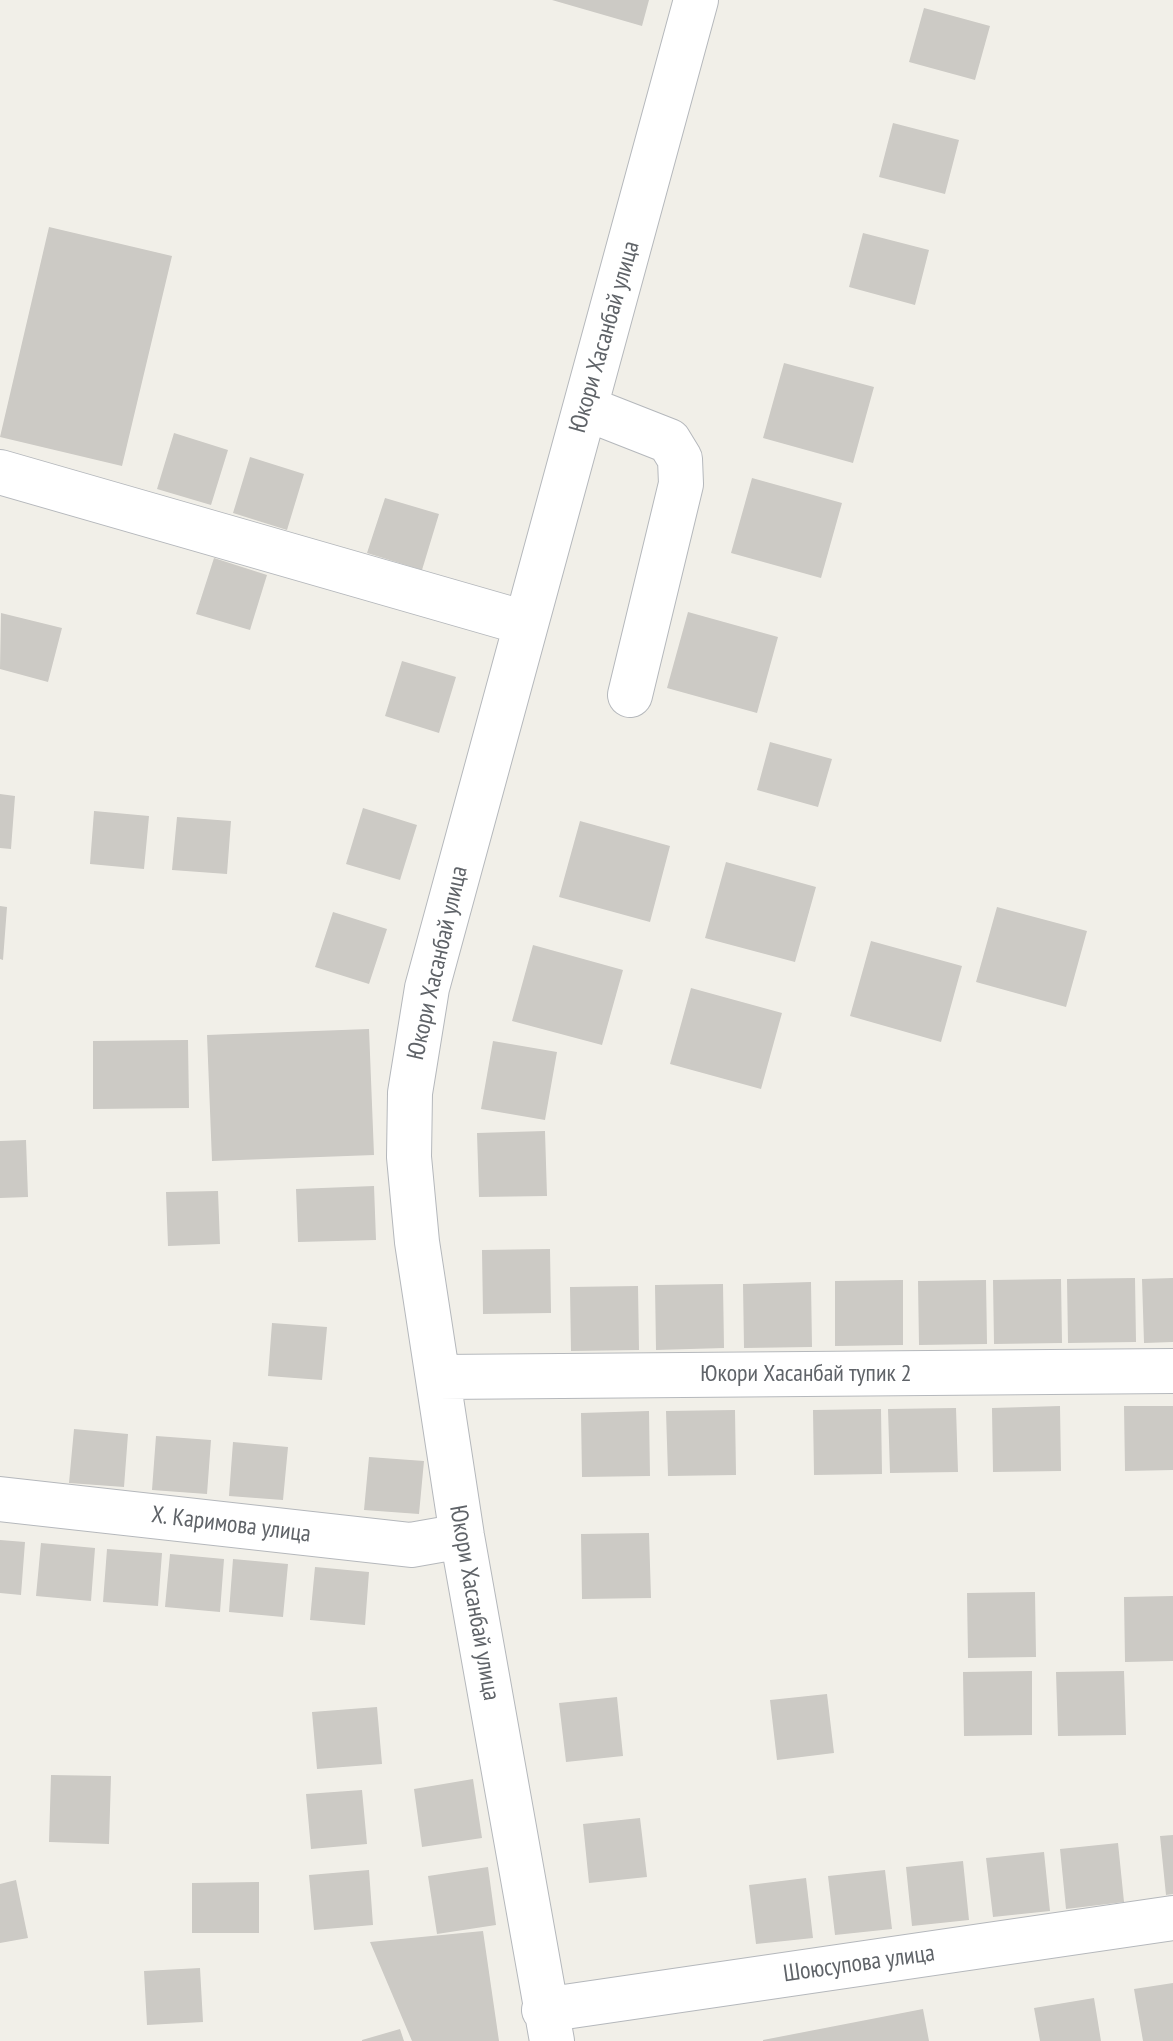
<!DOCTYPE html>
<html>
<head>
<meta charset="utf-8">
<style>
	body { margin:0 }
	canvas { display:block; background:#f1efe8 }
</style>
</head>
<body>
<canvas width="1173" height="2041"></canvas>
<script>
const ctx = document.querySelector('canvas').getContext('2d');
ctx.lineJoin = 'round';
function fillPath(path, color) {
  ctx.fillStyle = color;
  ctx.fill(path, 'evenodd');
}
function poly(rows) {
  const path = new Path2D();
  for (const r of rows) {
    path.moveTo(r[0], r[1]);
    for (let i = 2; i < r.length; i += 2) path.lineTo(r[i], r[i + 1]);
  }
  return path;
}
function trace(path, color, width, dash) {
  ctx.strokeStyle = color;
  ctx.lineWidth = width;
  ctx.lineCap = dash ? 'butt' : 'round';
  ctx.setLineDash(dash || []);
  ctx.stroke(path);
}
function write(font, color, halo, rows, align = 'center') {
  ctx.font = font + ' "PT Sans Narrow",sans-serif';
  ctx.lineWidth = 8;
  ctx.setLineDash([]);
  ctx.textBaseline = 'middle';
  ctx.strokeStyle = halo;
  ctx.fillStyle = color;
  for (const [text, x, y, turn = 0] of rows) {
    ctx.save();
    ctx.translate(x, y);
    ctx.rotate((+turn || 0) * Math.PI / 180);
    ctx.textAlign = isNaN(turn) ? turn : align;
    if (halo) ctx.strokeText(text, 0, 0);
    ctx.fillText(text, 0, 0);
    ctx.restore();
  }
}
fillPath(poly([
	[552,0,649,0,642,26],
	[924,8,990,26,975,80,909,62],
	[893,123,959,140,945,194,879,177],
	[49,227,172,256,122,466,0,437],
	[863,233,929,250,915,305,849,287],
	[784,363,874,387,853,463,763,438],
	[174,433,228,450,211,505,157,489],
	[250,457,304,474,287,530,233,513],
	[752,478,842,503,821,578,731,553],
	[385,498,439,514,422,570,367,553],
	[214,558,267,575,250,630,196,614],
	[688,612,778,637,757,713,667,688],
	[1,613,62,628,48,682,0,669],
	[402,661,456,677,439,733,385,716],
	[770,742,832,759,818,807,757,790],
	[0,794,15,796,11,849,0,848],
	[363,808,417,825,400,880,346,864],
	[94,811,149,816,144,869,90,864],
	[177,817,231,821,227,874,172,870],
	[580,821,670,846,650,922,559,897],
	[726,862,816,887,795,962,705,938],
	[0,906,7,907,3,960,0,959],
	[997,907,1087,931,1066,1007,976,982],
	[333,912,387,929,369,984,315,967],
	[871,941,962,966,941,1042,850,1016],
	[533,945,623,970,602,1045,512,1021],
	[691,988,782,1013,761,1089,670,1064],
	[369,1029,374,1155,212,1161,207,1035],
	[188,1040,189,1108,93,1109,93,1041],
	[493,1041,557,1052,545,1120,481,1109],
	[545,1131,547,1196,479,1197,477,1133],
	[26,1140,28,1197,0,1198,0,1141],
	[374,1186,376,1240,298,1242,296,1189],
	[218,1191,220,1244,168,1246,166,1192],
	[550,1249,551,1313,483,1314,482,1250],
	[1135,1278,1136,1342,1068,1343,1067,1279],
	[1173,1278,1173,1342,1144,1343,1142,1279],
	[1061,1279,1062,1343,994,1344,993,1280],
	[903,1280,903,1345,835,1346,835,1281],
	[986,1280,987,1344,919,1345,918,1281],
	[811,1282,812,1347,744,1348,743,1284],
	[723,1284,724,1348,656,1350,655,1285],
	[638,1286,639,1350,571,1351,570,1287],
	[272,1323,327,1327,322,1380,268,1376],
	[1060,1406,1061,1471,993,1472,992,1408],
	[1124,1406,1173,1406,1173,1470,1125,1471],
	[956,1408,958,1472,890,1473,888,1409],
	[881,1409,882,1474,814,1475,813,1410],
	[735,1410,736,1475,668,1476,666,1411],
	[649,1411,650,1476,582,1477,581,1413],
	[74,1429,128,1434,124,1487,69,1483],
	[156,1436,211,1440,207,1494,152,1490],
	[233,1442,288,1447,283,1500,229,1496],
	[369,1457,424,1461,419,1514,364,1510],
	[649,1533,651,1598,582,1599,581,1534],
	[0,1540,25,1542,21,1595,0,1593],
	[41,1543,95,1548,91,1601,36,1596],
	[107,1549,162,1553,158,1606,103,1602],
	[170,1554,224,1559,220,1612,165,1607],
	[233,1559,288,1564,283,1617,229,1612],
	[315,1567,369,1572,365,1625,310,1620],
	[1035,1592,1036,1657,968,1658,967,1593],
	[1173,1596,1173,1661,1125,1662,1124,1597],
	[1032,1671,1032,1735,964,1736,963,1672],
	[1124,1671,1126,1735,1058,1736,1056,1672],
	[827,1694,834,1753,777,1760,770,1700],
	[617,1697,623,1756,566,1762,559,1703],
	[377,1707,382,1764,317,1769,312,1712],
	[51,1775,111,1776,109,1844,49,1842],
	[473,1779,482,1838,422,1847,414,1789],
	[362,1790,367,1844,311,1849,306,1794],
	[640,1818,647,1877,589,1883,583,1824],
	[1173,1835,1173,1894,1166,1895,1160,1836],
	[1118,1843,1124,1902,1066,1909,1060,1849],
	[1044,1852,1050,1911,993,1917,986,1858],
	[963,1861,969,1920,912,1926,906,1867],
	[488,1867,496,1925,437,1934,428,1876],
	[369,1870,373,1925,314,1930,309,1875],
	[885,1870,892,1929,835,1935,828,1876],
	[806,1878,813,1938,756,1944,749,1885],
	[16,1880,28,1938,0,1943,0,1884],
	[259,1882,259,1933,192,1933,192,1883],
	[483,1931,499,2041,412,2041,370,1942],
	[200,1968,203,2022,147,2025,144,1971],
	[1173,1983,1173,2041,1143,2041,1134,1989],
	[1094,1998,1101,2041,1040,2041,1034,2008],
	[923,2009,929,2041,763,2041,763,2040],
	[400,2029,404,2041,362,2041,362,2040]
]), '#cccac5');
const minor = poly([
	[585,408,669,441,680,459,681,484,630,695],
	[0,472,525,623],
	[439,1377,1173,1371],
	[0,1499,411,1545,462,1536],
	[544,2010,1173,1918],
	[552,2041,462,1536,417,1242,409,1157,410,1093,427,988,696,0]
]);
trace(minor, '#b5b8bc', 46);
trace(minor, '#fff', 44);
write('24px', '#5f6368', '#fff', [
	["Юкори Хасанбай улица",605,337,-74],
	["Юкори Хасанбай улица",438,963,-77],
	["Юкори Хасанбай тупик 2",806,1374],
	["Х. Каримова улица",231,1525,7],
	["Юкори Хасанбай улица",474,1603,80],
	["Шоюсупова улица",859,1964,-8]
]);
</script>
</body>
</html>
